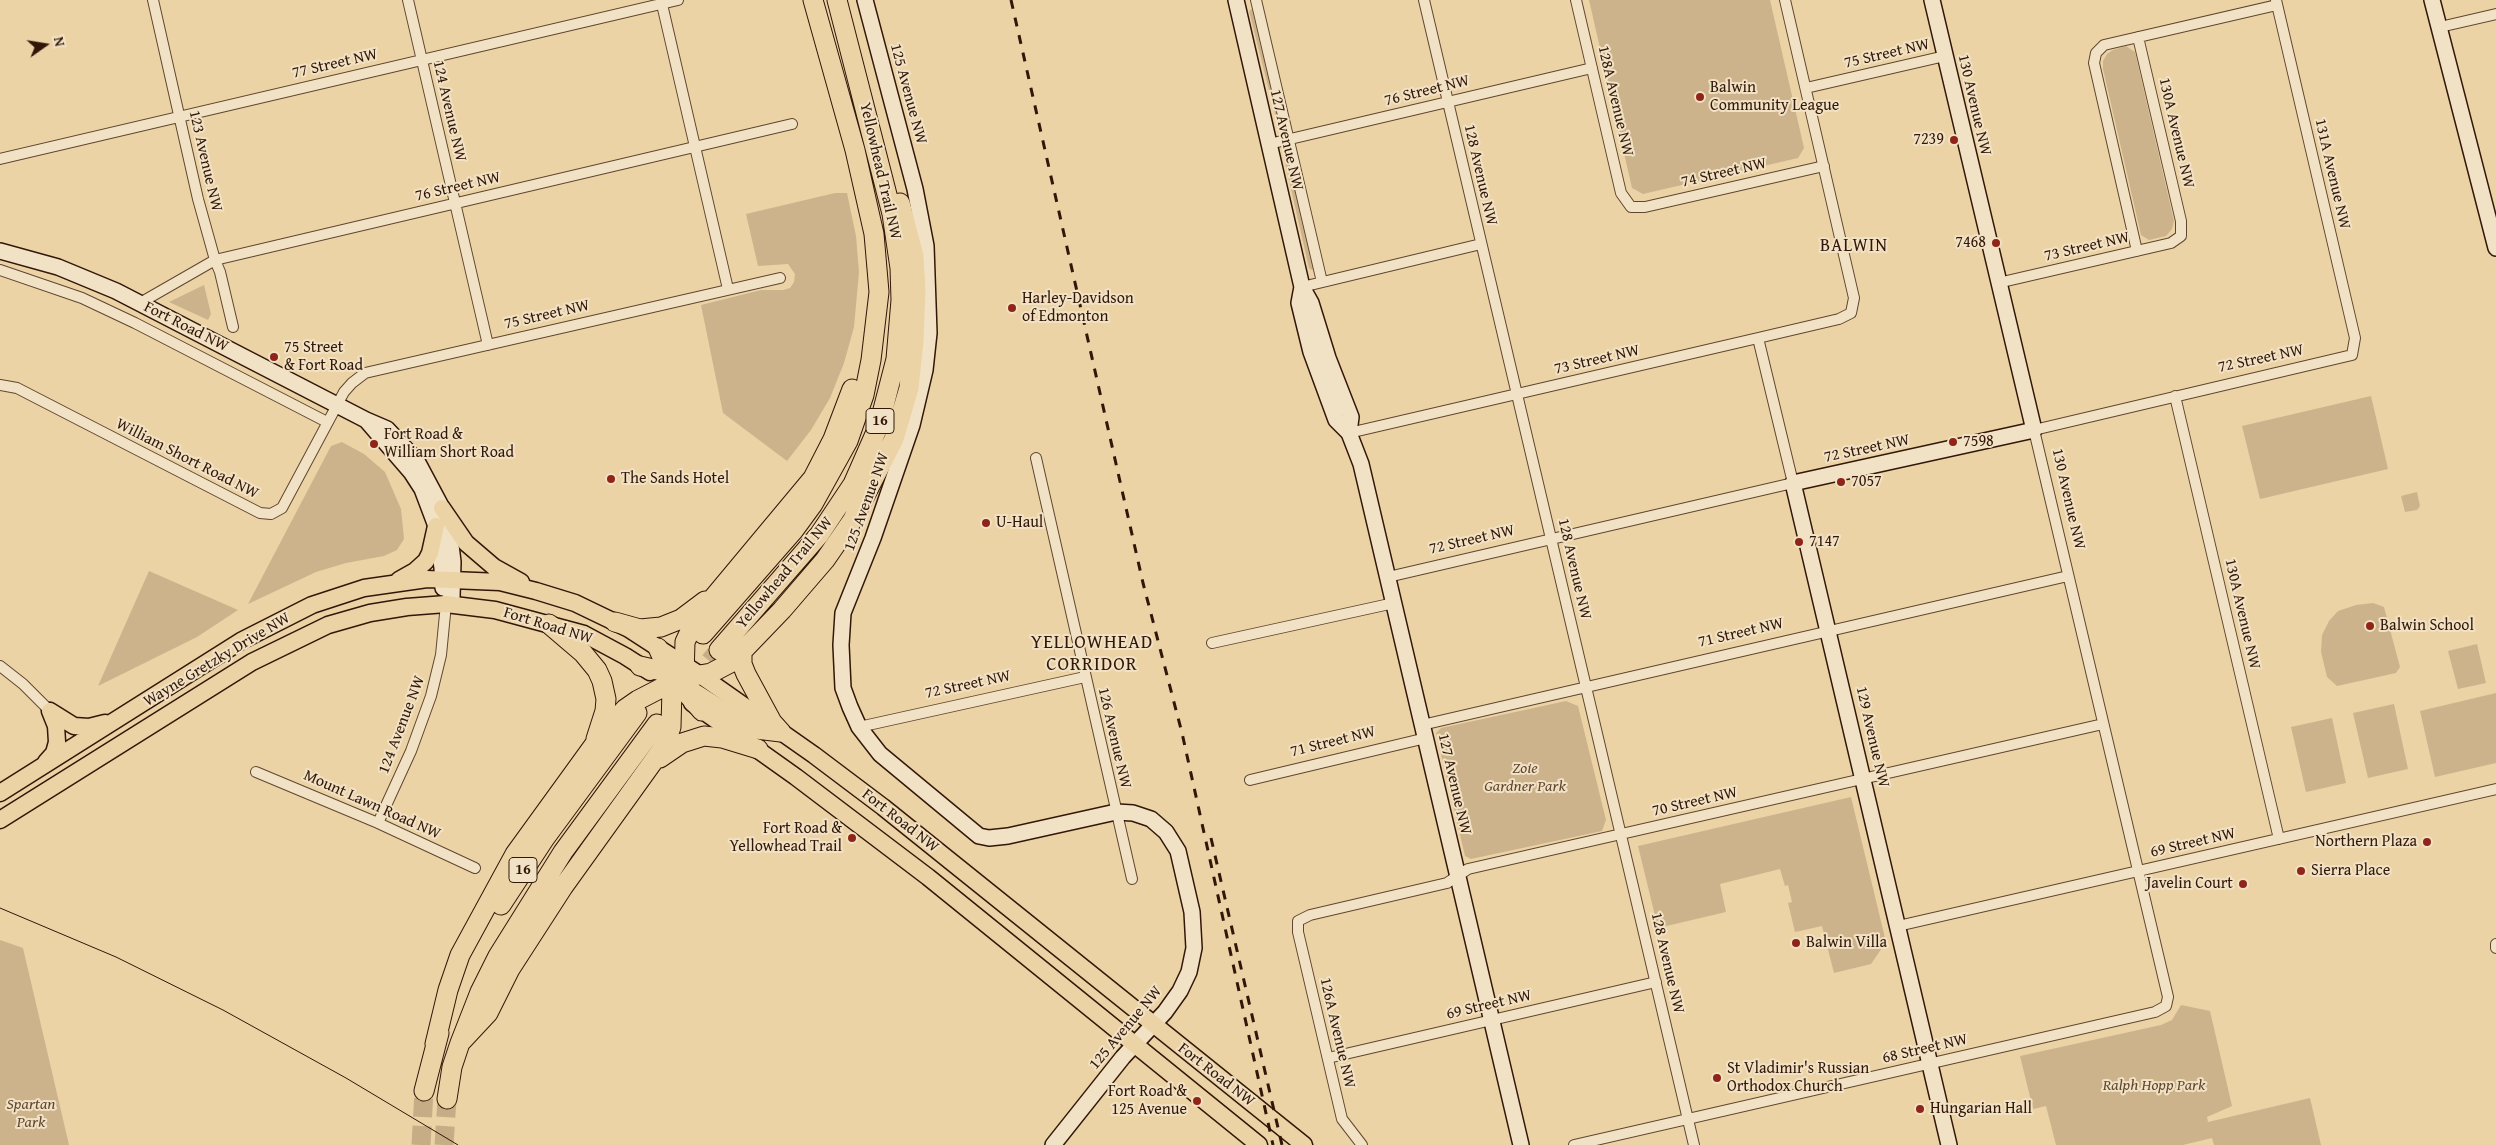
<!DOCTYPE html>
<html>
<head>
<meta charset="utf-8">
<style>
	body { margin:0 }
	#map { position:relative; width:2496px; height:1145px; overflow:hidden; background:#ebd3a6; font-family:"Gentium Book Plus",serif }
	canvas { display:block }
	.north { position:absolute; left:20px; top:20px; width:50px; height:50px; -webkit-text-stroke:4px #f2e2c5; paint-order:stroke; rotate:77deg; font-size:14px; font-weight:700; line-height:20px; text-align:center; color:#321708 }
	.north::after { content:''; display:block; margin:auto; width:18px; height:22px; background:#321708; clip-path:polygon(50% 0,100% 100%,50% 72%,0 100%) }
</style>
</head>
<body>
<div id="map">
<canvas width="2496" height="1145"></canvas>
<div class="north">N</div>
</div>
<script>
const ctx = document.querySelector('canvas').getContext('2d');
ctx.lineJoin = 'round';
function fillPath(path, color) {
  ctx.fillStyle = color;
  ctx.fill(path, 'evenodd');
}
function poly(rows) {
  const path = new Path2D();
  for (const r of rows) {
    path.moveTo(r[0], r[1]);
    for (let i = 2; i < r.length; i += 2) path.lineTo(r[i], r[i + 1]);
  }
  return path;
}
function trace(path, color, width, dash) {
  ctx.strokeStyle = color;
  ctx.lineWidth = width;
  ctx.lineCap = dash ? 'butt' : 'round';
  ctx.setLineDash(dash || []);
  ctx.stroke(path);
}
function write(font, color, halo, rows, align = 'center') {
  ctx.font = font + ' "Gentium Book Plus",serif';
  ctx.lineWidth = 4;
  ctx.setLineDash([]);
  ctx.textBaseline = 'middle';
  ctx.strokeStyle = halo;
  ctx.fillStyle = color;
  for (const [text, x, y, turn = 0] of rows) {
    ctx.save();
    ctx.translate(x, y);
    ctx.rotate((+turn || 0) * Math.PI / 180);
    ctx.textAlign = isNaN(turn) ? turn : align;
    if (halo) ctx.strokeText(text, 0, 0);
    ctx.fillText(text, 0, 0);
    ctx.restore();
  }
}
fillPath(poly([
	[1589,0,1770,0,1804,148,1798,158,1643,194,1632,188],
	[1252,9,1279,119,1277,122,1249,11],
	[2126,46,2135,52,2174,221,2172,229,2166,236,2149,240,2141,235,2103,69,2103,61,2107,54,2113,50],
	[1286,155,1314,268,1312,270,1309,268,1284,158],
	[835,193,847,193,856,236,859,272,854,327,844,363,830,398,811,430,787,461,723,413,701,305,761,290,783,290,790,288,794,282,795,274,788,264,758,266,746,214],
	[204,285,211,314,208,320,169,302],
	[2371,396,2388,469,2260,499,2242,426],
	[342,442,364,454,385,472,401,509,404,539,397,550,384,556,346,563,316,572,248,604,331,446],
	[2417,492,2420,506,2417,510,2405,512,2401,496],
	[149,571,238,610,197,637,98,686],
	[2373,603,2384,607,2400,667,2396,673,2337,686,2327,677,2321,652,2322,635,2329,621,2338,611,2356,605],
	[2477,644,2486,683,2458,689,2448,651],
	[2496,693,2496,763,2435,777,2420,711],
	[1566,701,1578,706,1606,820,1602,831,1471,859,1465,856,1436,733,1441,728],
	[2394,704,2408,769,2368,778,2353,713],
	[2332,718,2346,783,2306,792,2291,727],
	[1851,797,1886,942,1871,964,1834,973,1822,926,1795,932,1788,903,1792,902,1788,885,1785,886,1780,869,1720,884,1726,912,1658,928,1638,846],
	[0,940,23,948,69,1145,0,1145],
	[2181,1005,2210,1011,2232,1106,2207,1117,2208,1122,2310,1098,2321,1145,2214,1145,2212,1138,2183,1145,2056,1145,2046,1106,2033,1109,2020,1056,2161,1025,2172,1020]
]), '#ccb38b');
trace(poly([
	[692,683,719,650],
	[421,1145,424,1091],
	[444,1145,447,1099]
]), '#c6ad86', 19, [19, 9]);
const street = poly([
	[153,0,198,199,215,260,220,272,233,327],
	[408,0,488,345],
	[661,0,728,289],
	[1256,0,1322,282],
	[1424,0,1694,1145],
	[1576,0,1621,193,1631,207,1645,207,1824,166],
	[2440,27,2496,14],
	[1806,88,1945,56],
	[1269,144,1592,68],
	[0,159,678,0],
	[2137,251,2094,63,2096,53,2104,45,2277,5],
	[0,270,82,298,135,323,327,422],
	[1998,283,2171,243,2181,236,2181,221,2138,37],
	[1302,287,1481,244],
	[140,303,215,260,792,124],
	[0,385,17,388,260,513,271,514,282,508,344,392,352,383,365,373,780,278],
	[2175,396,2279,839],
	[1349,433,1758,338,1839,319,1851,313,1854,298,1785,0],
	[1036,458,1132,879],
	[1388,577,1793,483,1758,338],
	[1212,643,1394,603],
	[0,666,23,684,50,711],
	[1422,725,2068,576],
	[859,727,1085,677],
	[256,772,378,823,475,868],
	[1250,780,1426,738],
	[378,823,411,751,431,696,441,655,446,604],
	[1898,926,2496,789],
	[2496,944,2496,948],
	[1328,1058,1656,982],
	[1362,1145,1342,1119,1298,932,1298,921,1310,915,1447,883,1468,869,2103,724],
	[1574,1145,2155,1012,2166,1006,2168,997,2034,430,2352,355,2355,338,2276,0]
]);
const secondary = poly([
	[865,0,915,189,926,246,929,333,925,370,912,425,873,538,843,613,841,645,843,688,850,707,859,727,880,754,979,836,989,838,1008,836,1116,812,1133,813,1151,819,1166,832,1178,851,1192,912,1194,948,1189,972,1180,991,1165,1012,1123,1057,1053,1145],
	[1236,0,1302,287,1311,303,1328,358,1351,417,1349,433],
	[1932,0,2034,430,1793,483,1949,1145],
	[2432,0,2496,248],
	[0,251,58,267,116,291,366,420,387,429,417,461,442,508,450,537,453,562,452,597,446,604],
	[1302,287,1299,303,1311,352,1336,420,1349,433,1361,464,1521,1145],
	[367,421,411,472,422,489,436,526,442,568,443,588]
]);
const primary = poly([
	[442,508,466,543,494,567,521,582],
	[399,580,415,571,426,561,430,553,436,526],
	[692,703,796,777,928,877,1259,1145],
	[50,711,74,726,89,727,105,723],
	[46,762,54,753,57,742,56,726,50,711],
	[0,793,241,641,312,605,364,588,427,579,500,582,536,591,575,603,629,629,700,675,814,755,883,807,1304,1145],
	[0,820,252,662,328,625,370,613,407,607,446,604,495,610,584,634,625,656,650,672]
]);
const highway = poly([
	[615,622,640,629,661,627,681,619,705,601],
	[549,624,583,653,597,670,602,681,606,699,605,711,596,739],
	[703,634,794,530,813,504,848,441,864,395,871,360,879,292,874,234,855,150,813,0],
	[719,650,819,535,853,484,879,425,896,359,901,300,900,268,892,214,837,0],
	[742,653,742,664,746,674,772,722,781,732],
	[640,666,688,677,711,673,732,662,782,610,825,560,852,521,894,439,909,388,914,341,916,290,914,256,900,203],
	[702,711,689,696,684,677,685,642,691,629,703,610,813,478,833,439,852,389],
	[660,758,682,743,704,736,722,738,758,749],
	[501,905,545,838,637,713],
	[460,1043,488,1013,510,969,563,887,665,745,671,727,672,688,670,674,658,648],
	[435,1044,448,990,460,955,515,854,594,745,625,709,638,700,671,683,686,688,727,714,756,729,781,732],
	[424,1091,439,1033],
	[447,1099,452,1067,460,1043,480,992,498,956,563,852,657,724]
]);
trace(street, '#604630', 12);
trace(secondary, '#321708', 18);
trace(primary, '#321708', 19);
trace(highway, '#321708', 21);
trace(street, '#f2e2c5', 10);
trace(secondary, '#f2e2c5', 15);
trace(primary, '#ebd3a6', 16);
trace(highway, '#ebd3a6', 19);
trace(poly([
	[0,908,116,957,223,1010,346,1078,458,1145]
]), '#321708', 1);
trace(poly([
	[1011,0,1143,583,1182,733,1273,1145],
	[1211,838,1282,1145]
]), '#321708', 3, [9, 9]);
for (const [x, y, r, color] of [
	[1700,97,5,"#8f2418"],
	[1954,140,5,"#8f2418"],
	[1996,243,5,"#8f2418"],
	[1012,308,5,"#8f2418"],
	[274,357,5,"#8f2418"],
	[1953,442,5,"#8f2418"],
	[374,444,5,"#8f2418"],
	[611,479,5,"#8f2418"],
	[1841,482,5,"#8f2418"],
	[986,523,5,"#8f2418"],
	[1799,542,5,"#8f2418"],
	[2370,626,5,"#8f2418"],
	[852,838,5,"#8f2418"],
	[2427,842,5,"#8f2418"],
	[2301,871,5,"#8f2418"],
	[2243,884,5,"#8f2418"],
	[1796,943,5,"#8f2418"],
	[1717,1078,5,"#8f2418"],
	[1197,1101,5,"#8f2418"],
	[1920,1109,5,"#8f2418"]
]) {
  const dot = new Path2D();
  dot.arc(x, y, r, 0, 2 * Math.PI);
  ctx.fillStyle = color;
  ctx.fill(dot);
  trace(dot, '#f2e2c5', 2);
}
for (const [x, y, w] of [
	[880,421,28],
	[523,870,28]
]) {
  const box = new Path2D();
  box.roundRect(x - w / 2, y - 12.5, w, 25, 4);
  ctx.fillStyle = '#f2e2c5';
  ctx.fill(box);
  trace(box, '#321708', 1);
}
write('bold 15px', '#321708', null, [
	["16",880,421],
	["16",523,870]
]);
write('16px', '#321708', '#f2e2c5', [
	["75 Street NW",1887,54,-13],
	["77 Street NW",335,64,-13],
	["76 Street NW",1427,91,-14],
	["125 Avenue NW",908,94,75],
	["128A Avenue NW",1615,101,77],
	["130 Avenue NW",1974,105,77],
	["124 Avenue NW",449,111,77],
	["130A Avenue NW",2176,133,77],
	["127 Avenue NW",1286,140,77],
	["123 Avenue NW",205,161,77],
	["Yellowhead Trail NW",880,171,77],
	["74 Street NW",1724,173,-13],
	["131A Avenue NW",2332,174,77],
	["128 Avenue NW",1480,175,77],
	["76 Street NW",458,187,-13],
	["73 Street NW",2087,247,-13],
	["75 Street NW",547,315,-13],
	["Fort Road NW",186,327,27],
	["72 Street NW",2261,359,-12],
	["73 Street NW",1597,360,-13],
	["72 Street NW",1867,449,-12],
	["William Short Road NW",187,459,27],
	["130 Avenue NW",2068,499,77],
	["125 Avenue NW",867,502,-70],
	["72 Street NW",1472,540,-13],
	["128 Avenue NW",1574,569,77],
	["Yellowhead Trail NW",785,573,-50],
	["130A Avenue NW",2242,614,77],
	["Fort Road NW",548,626,17],
	["71 Street NW",1741,633,-13],
	["Wayne Gretzky Drive NW",217,660,-31],
	["72 Street NW",968,685,-12],
	["124 Avenue NW",402,725,-69],
	["129 Avenue NW",1872,737,77],
	["126 Avenue NW",1114,738,77],
	["71 Street NW",1333,742,-14],
	["127 Avenue NW",1454,784,77],
	["70 Street NW",1695,802,-13],
	["Mount Lawn Road NW",372,805,24],
	["Fort Road NW",900,821,38],
	["69 Street NW",2193,843,-13],
	["128 Avenue NW",1667,963,77],
	["69 Street NW",1489,1005,-13],
	["125 Avenue NW",1126,1028,-50],
	["126A Avenue NW",1337,1033,77],
	["68 Street NW",1925,1049,-13],
	["Fort Road NW",1216,1075,38]
]);
write('16px', '#321708', '#f2e2c5', [
	["Balwin",1710,88],
	["Community League",1710,106],
	["7239",1944,140,"right"],
	["7468",1986,243,"right"],
	["Harley-Davidson",1022,299],
	["of Edmonton",1022,317],
	["75 Street",284,348],
	["& Fort Road",284,366],
	["Fort Road &",384,435],
	["William Short Road",384,453],
	["7598",1963,442],
	["The Sands Hotel",621,479],
	["7057",1851,482],
	["U-Haul",996,523],
	["7147",1809,542],
	["Balwin School",2380,626],
	["Fort Road &",842,829,"right"],
	["Yellowhead Trail",842,847,"right"],
	["Northern Plaza",2417,842,"right"],
	["Sierra Place",2311,871],
	["Javelin Court",2233,884,"right"],
	["Balwin Villa",1806,943],
	["St Vladimir's Russian",1727,1069],
	["Orthodox Church",1727,1087],
	["Fort Road &",1187,1092,"right"],
	["125 Avenue",1187,1110,"right"],
	["Hungarian Hall",1930,1109]
], 'left');
write('italic 16px', '#60462f', '#f2e2c5', [
	["Zoie",1525,769],
	["Gardner Park",1525,787],
	["Ralph Hopp Park",2154,1086],
	["Spartan",31,1105],
	["Park",31,1123]
]);
ctx.letterSpacing = '1px';
write('18px', '#321708', '#f2e2c5', [
	["BALWIN",1854,246]
]);
ctx.letterSpacing = '0px';
ctx.letterSpacing = '1px';
write('19px', '#321708', '#f2e2c5', [
	["YELLOWHEAD",1092,643],
	["CORRIDOR",1092,665]
]);
ctx.letterSpacing = '0px';
</script>
</body>
</html>
